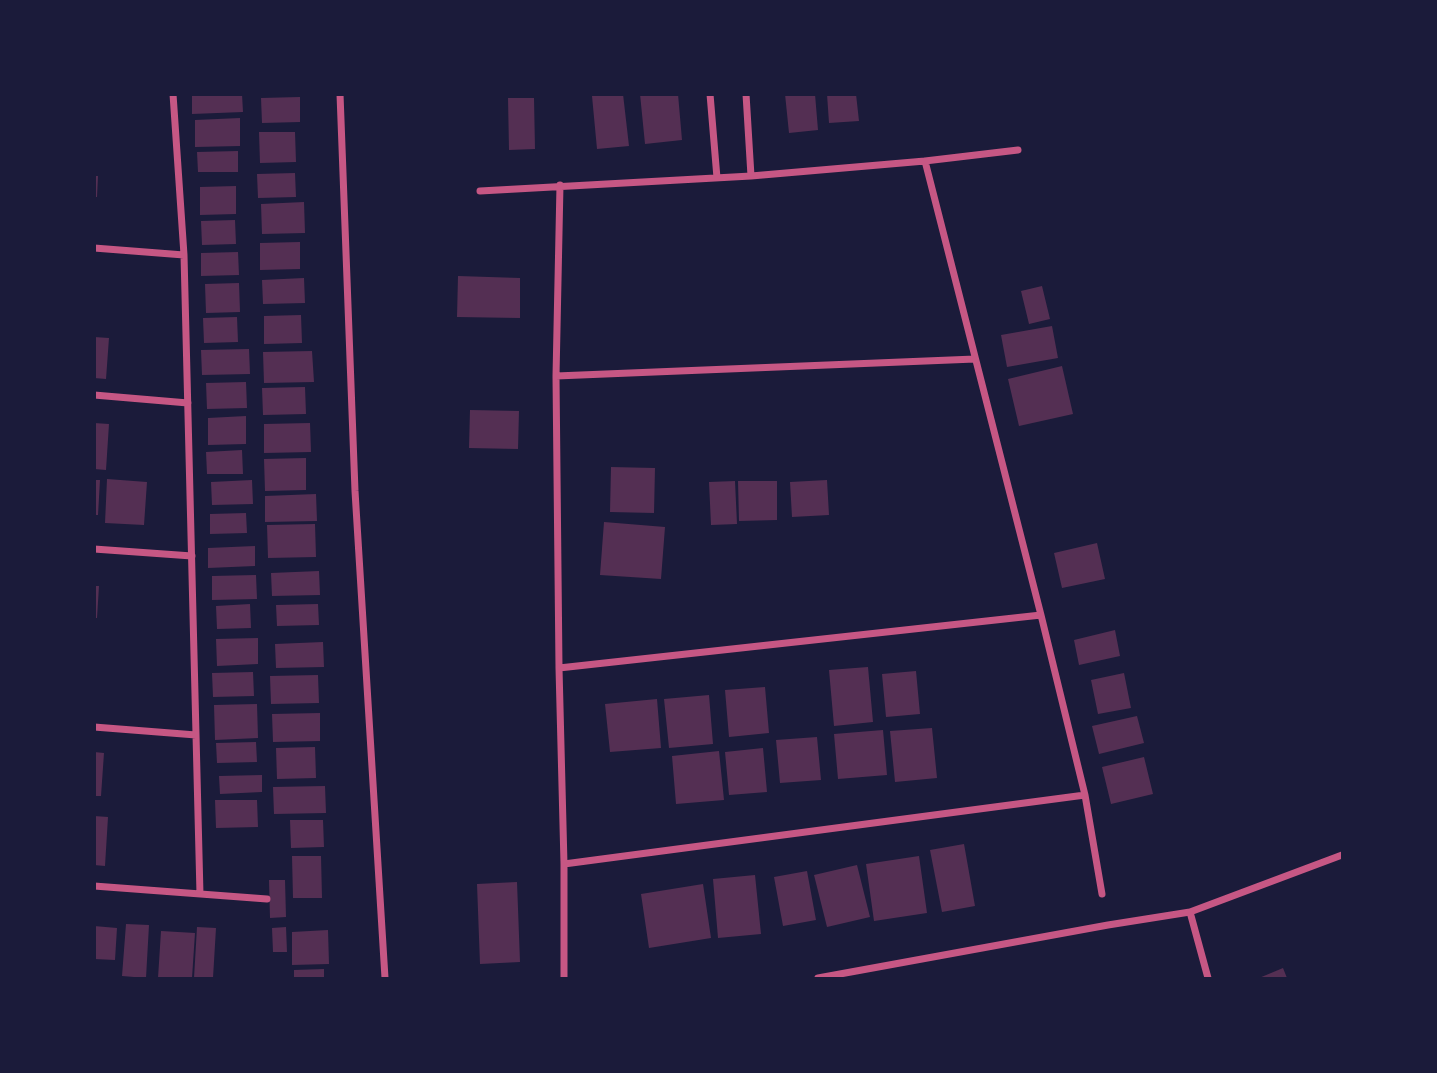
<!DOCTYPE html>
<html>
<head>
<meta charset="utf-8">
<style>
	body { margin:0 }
	#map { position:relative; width:1437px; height:1073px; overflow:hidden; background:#1b1b3a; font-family:Quicksand,sans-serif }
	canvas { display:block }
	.frame { position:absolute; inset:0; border:96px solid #1b1b3a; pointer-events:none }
</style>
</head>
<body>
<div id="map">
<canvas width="1437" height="1073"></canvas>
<div class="frame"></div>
</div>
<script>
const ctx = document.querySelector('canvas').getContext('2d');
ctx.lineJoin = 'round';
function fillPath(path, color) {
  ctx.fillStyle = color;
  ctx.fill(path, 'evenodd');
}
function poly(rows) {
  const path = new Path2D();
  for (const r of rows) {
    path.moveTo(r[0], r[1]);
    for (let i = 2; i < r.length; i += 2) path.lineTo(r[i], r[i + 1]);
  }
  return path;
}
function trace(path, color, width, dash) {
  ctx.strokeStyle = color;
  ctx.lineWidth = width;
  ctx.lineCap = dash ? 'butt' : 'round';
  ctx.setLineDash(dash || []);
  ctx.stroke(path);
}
fillPath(poly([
	[192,94,242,94,243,112,192,114],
	[614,94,623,94,629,146,597,149,592,96],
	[640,94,678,94,682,140,645,144],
	[785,94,815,94,818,130,789,133],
	[827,94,856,94,859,121,829,123],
	[300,97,300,122,262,123,261,98],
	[508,98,534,98,535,149,509,150],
	[240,118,240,146,195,147,195,120],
	[259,132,295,132,296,162,260,163],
	[238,151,238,172,198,172,197,152],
	[295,173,296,197,258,198,257,174],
	[94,176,98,176,97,197,94,197],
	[236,186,236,214,200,215,200,187],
	[304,202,305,233,262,234,261,204],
	[235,220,236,244,202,245,201,221],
	[300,242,300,269,260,270,260,243],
	[238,252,239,275,201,276,201,253],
	[458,276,520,278,520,318,457,317],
	[304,278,305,303,263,304,262,280],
	[239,283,240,312,206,313,205,284],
	[1042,286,1050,319,1029,324,1021,291],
	[301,315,302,343,264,344,264,316],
	[237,317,238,342,204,343,203,318],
	[1052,326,1058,358,1007,367,1001,335],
	[94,337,109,338,106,379,94,378],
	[249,349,250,374,202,375,201,350],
	[312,351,314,382,264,383,263,352],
	[1062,366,1073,414,1019,426,1008,379],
	[246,382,247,408,207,409,206,383],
	[305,387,306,414,263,415,262,388],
	[470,410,519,411,518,449,469,448],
	[246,416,246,444,208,445,208,418],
	[94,423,109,424,106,470,94,469],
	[310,423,311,452,264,453,264,424],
	[242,450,243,474,207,474,206,452],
	[306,458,306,490,265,491,264,459],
	[611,467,655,468,654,513,610,512],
	[107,479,147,482,144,525,105,523],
	[94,480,100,480,98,515,94,515],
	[252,480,253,504,212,505,211,482],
	[827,480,829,515,792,517,790,482],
	[735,481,737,524,711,525,709,482],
	[738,481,777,481,777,520,739,521],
	[316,494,317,521,265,522,265,496],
	[246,513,247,533,210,534,210,514],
	[604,522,665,527,661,579,600,575],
	[315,524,316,557,268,558,267,525],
	[1097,543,1105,579,1062,588,1054,553],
	[255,546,255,566,208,568,208,548],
	[319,571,320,595,272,596,271,573],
	[256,575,257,599,212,600,212,576],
	[94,586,99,586,97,618,94,618],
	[250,604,251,628,217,629,216,606],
	[318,604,319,625,277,626,276,605],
	[1115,630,1120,656,1079,665,1074,640],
	[258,638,258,664,217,666,216,639],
	[323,642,324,667,276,668,275,644],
	[868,667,873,722,834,726,829,670],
	[916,671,920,714,886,717,882,674],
	[253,672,254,696,213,697,212,673],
	[1124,673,1131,708,1098,714,1091,680],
	[318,675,319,703,271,704,270,676],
	[765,687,769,733,729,737,725,690],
	[709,695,713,744,669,748,664,699],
	[657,699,661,748,610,752,605,704],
	[257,704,258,738,215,740,214,705],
	[320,713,320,741,273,742,272,714],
	[1137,716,1144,743,1099,754,1092,726],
	[932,728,937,778,895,782,890,731],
	[883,730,887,775,838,779,834,734],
	[817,737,821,780,780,783,776,740],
	[256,742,257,762,217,763,216,743],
	[315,747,316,778,277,779,276,748],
	[763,748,767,792,729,795,725,752],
	[719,751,724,800,676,804,672,756],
	[94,752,104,753,101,796,94,796],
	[1144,757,1153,794,1111,804,1102,767],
	[262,775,262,792,220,794,219,776],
	[325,786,326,813,274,814,273,787],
	[215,800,257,800,258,827,216,828],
	[94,816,108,817,105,866,94,865],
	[290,820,323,820,324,847,291,848],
	[964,844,975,906,942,912,930,850],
	[292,856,321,856,322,898,293,898],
	[919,856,927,913,874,921,866,864],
	[857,865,870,917,827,927,814,875],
	[807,871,816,920,783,926,774,877],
	[755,875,761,934,718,938,713,879],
	[269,880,285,880,286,917,270,918],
	[517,882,520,962,480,964,477,884],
	[703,884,711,938,649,948,641,894],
	[126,924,149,925,146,978,122,976],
	[94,926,117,928,115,960,94,959],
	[197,927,216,928,213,978,194,978],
	[286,927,287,952,273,952,272,928],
	[328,930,329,964,292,965,292,932],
	[161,931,195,933,192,978,158,978],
	[1283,968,1287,978,1259,978],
	[324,969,324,978,294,978,294,970]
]), '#542f53');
trace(poly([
	[173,94,184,255,200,894],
	[340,94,355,491,385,978],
	[710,94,717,178],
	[746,94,751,176],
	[925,161,1041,615,1085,795,1102,894],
	[560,185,556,376,559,668,564,864,564,978],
	[480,191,751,176,925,161,1018,150],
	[94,248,184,255],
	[556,376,975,359],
	[94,395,188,403],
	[94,549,192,556],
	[559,668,1041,615],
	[94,727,196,735],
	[564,864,1085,795],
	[94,886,267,899],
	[1190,912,1208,978],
	[818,978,1108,925,1190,912,1342,855]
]), '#c65784', 7);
</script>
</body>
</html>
